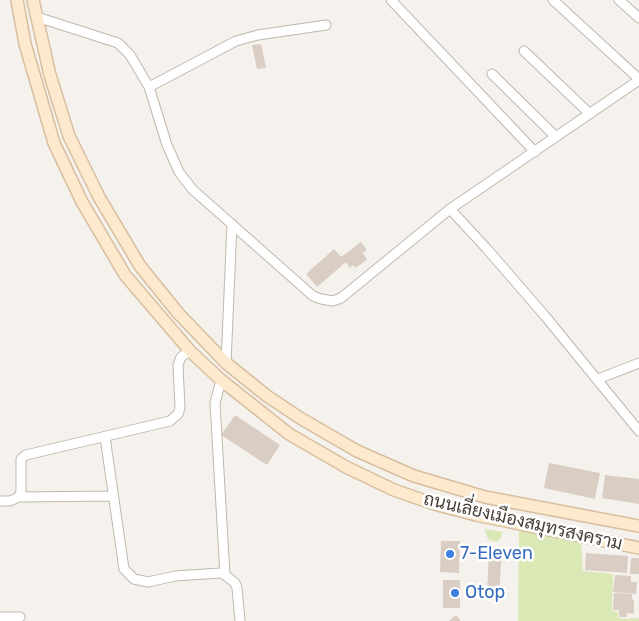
<!DOCTYPE html>
<html>
<head>
<meta charset="utf-8">
<style>
	body { margin:0 }
	canvas { display:block; background:#f5f1ec }
</style>
</head>
<body>
<canvas width="639" height="621"></canvas>
<script>
const ctx = document.querySelector('canvas').getContext('2d');
ctx.lineJoin = 'round';
function fillPath(path, color) {
  ctx.fillStyle = color;
  ctx.fill(path, 'evenodd');
}
function poly(rows) {
  const path = new Path2D();
  for (const r of rows) {
    path.moveTo(r[0], r[1]);
    for (let i = 2; i < r.length; i += 2) path.lineTo(r[i], r[i + 1]);
  }
  return path;
}
function trace(path, color, width, dash) {
  ctx.strokeStyle = color;
  ctx.lineWidth = width;
  ctx.lineCap = dash ? 'butt' : 'round';
  ctx.setLineDash(dash || []);
  ctx.stroke(path);
}
function write(font, color, halo, rows, align = 'center') {
  ctx.font = font + ' Rubik,Sarabun,sans-serif';
  ctx.lineWidth = 5;
  ctx.setLineDash([]);
  ctx.textBaseline = 'middle';
  ctx.strokeStyle = halo;
  ctx.fillStyle = color;
  for (const [text, x, y, turn = 0] of rows) {
    ctx.save();
    ctx.translate(x, y);
    ctx.rotate((+turn || 0) * Math.PI / 180);
    ctx.textAlign = isNaN(turn) ? turn : align;
    if (halo) ctx.strokeText(text, 0, 0);
    ctx.fillText(text, 0, 0);
    ctx.restore();
  }
}
fillPath(poly([
	[485,529,503,532,500,539,497,542,489,540,487,537],
	[519,530,581,542,583,571,613,574,612,611,618,612,618,618,627,619,639,618,639,621,518,621]
]), '#dae8b6');
fillPath(poly([
	[261,44,266,68,257,69,252,45],
	[361,242,367,250,363,253,367,260,355,268,353,265,350,268,346,262,317,287,306,274,334,249,341,257],
	[235,415,280,445,267,465,221,435],
	[549,463,600,473,595,499,544,488],
	[605,475,639,479,639,504,602,498],
	[441,541,460,541,459,573,440,572],
	[489,547,502,548,499,597,487,597],
	[586,553,628,556,627,573,585,570],
	[631,558,639,558,639,574,630,574],
	[615,575,631,576,631,582,637,582,636,594,613,592],
	[443,580,460,580,460,608,443,608],
	[614,593,632,594,632,599,634,600,634,614,627,613,627,617,619,617,619,610,613,610],
	[456,615,461,621,449,621]
]), '#dacec4');
const street = poly([
	[391,0,535,152],
	[553,0,639,79],
	[619,0,639,18],
	[37,17,118,43,130,55,149,87,167,145,179,172,192,189,313,296,321,299,333,301,341,298,450,209,639,80],
	[524,51,590,114],
	[492,74,556,137],
	[149,87,236,41,258,35,326,25],
	[450,209,487,249,545,316,639,431],
	[226,363,232,224],
	[598,379,639,363],
	[221,380,215,403,225,575],
	[105,437,124,569,134,579,148,582,175,576,220,573,225,575,235,583,237,588,240,621],
	[19,497,113,496],
	[0,501,10,501,19,497,21,491,21,459,26,455,170,421,178,414,180,408,178,365,181,357,190,351],
	[0,617,20,617]
]);
const secondary = poly([
	[17,0,25,44,54,143,82,202,125,275,190,351,221,380,289,434,346,467,394,490,434,504,476,515,639,548],
	[33,0,50,75,69,136,99,197,140,266,178,313,226,363,267,396,300,418,357,451,414,476,485,497,639,526]
]);
trace(street, '#c1b7ae', 11);
trace(secondary, '#d7be9f', 14);
trace(street, '#fff', 9);
trace(secondary, '#fdeace', 11);
for (const [x, y, r, color] of [
	[450,554,5,"#3f7fe0"],
	[455,593,5,"#3f7fe0"]
]) {
  const dot = new Path2D();
  dot.arc(x, y, r, 0, 2 * Math.PI);
  ctx.fillStyle = color;
  ctx.fill(dot);
  trace(dot, '#fff', 2);
}
write('18px', '#4a4139', '#fff', [
	["ถนนเลี่ยงเมืองสมุทรสงคราม",523,522,13]
]);
write('18px', '#366cbe', '#fff', [
	["7-Eleven",460,554],
	["Otop",465,593]
], 'left');
</script>
</body>
</html>
